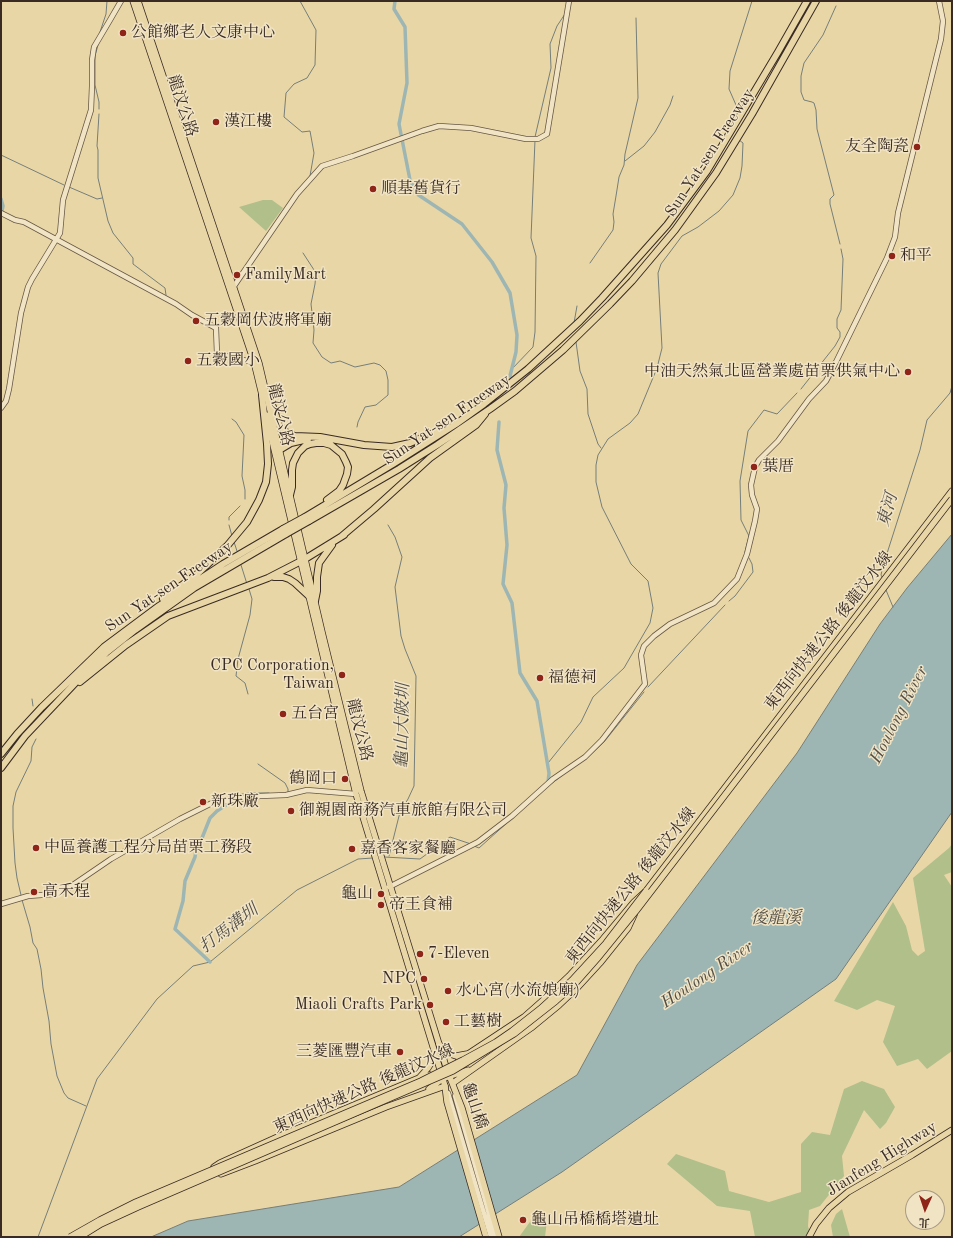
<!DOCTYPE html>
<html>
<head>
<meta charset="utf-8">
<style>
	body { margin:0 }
	#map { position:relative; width:953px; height:1238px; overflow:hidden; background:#e9d6a6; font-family:"Old Standard TT","Noto Serif TC",serif }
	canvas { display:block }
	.frame { position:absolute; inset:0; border:2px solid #392b23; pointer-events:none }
	.north { position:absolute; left:905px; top:1190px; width:40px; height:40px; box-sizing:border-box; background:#f1e4c5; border:1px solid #a79a84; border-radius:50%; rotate:183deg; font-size:11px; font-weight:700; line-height:16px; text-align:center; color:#392b23 }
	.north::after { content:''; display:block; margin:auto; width:14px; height:18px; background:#8f2418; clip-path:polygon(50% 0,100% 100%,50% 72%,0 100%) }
</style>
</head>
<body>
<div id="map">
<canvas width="953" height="1238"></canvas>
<div class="frame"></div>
<div class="north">北</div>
</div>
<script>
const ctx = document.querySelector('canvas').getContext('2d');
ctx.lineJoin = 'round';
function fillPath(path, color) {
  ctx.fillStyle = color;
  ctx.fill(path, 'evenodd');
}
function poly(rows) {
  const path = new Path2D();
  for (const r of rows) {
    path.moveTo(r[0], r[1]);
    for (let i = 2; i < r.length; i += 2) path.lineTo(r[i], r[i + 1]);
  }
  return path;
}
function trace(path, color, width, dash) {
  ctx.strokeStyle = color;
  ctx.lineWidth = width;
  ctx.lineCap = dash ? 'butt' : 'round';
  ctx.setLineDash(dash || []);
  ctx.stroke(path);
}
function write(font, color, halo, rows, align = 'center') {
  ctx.font = font + ' "Old Standard TT","Noto Serif TC",serif';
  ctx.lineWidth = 3;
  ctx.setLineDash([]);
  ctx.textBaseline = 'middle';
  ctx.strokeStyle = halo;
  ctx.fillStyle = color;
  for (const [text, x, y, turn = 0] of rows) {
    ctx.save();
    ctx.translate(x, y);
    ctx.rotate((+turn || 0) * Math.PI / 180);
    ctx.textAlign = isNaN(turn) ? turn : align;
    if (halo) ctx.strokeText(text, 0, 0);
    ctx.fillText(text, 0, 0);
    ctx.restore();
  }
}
fillPath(poly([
	[263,200,272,200,283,208,266,231,239,207],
	[952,844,952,872,944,875,952,887,952,1051,927,1069,918,1059,897,1066,883,1042,895,1006,877,1000,857,1010,834,1001,893,902,906,926,912,950,918,956,925,951,913,878,949,848],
	[862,1081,884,1089,895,1107,886,1123,880,1129,864,1110,842,1156,844,1176,820,1206,809,1210,808,1226,811,1237,755,1237,750,1211,717,1206,667,1164,676,1154,725,1171,729,1191,769,1202,801,1192,801,1144,812,1132,830,1135,844,1089],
	[842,1209,850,1237,833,1237,831,1225,836,1214],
	[532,1219,547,1220,545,1237,519,1237]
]), '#b1bf8b');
const water = poly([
	[952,534,952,812,836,979,562,1172,459,1237,151,1237,188,1221,399,1187,577,1075,637,965,797,753,880,624,907,588,952,534]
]);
fillPath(water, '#9db6b3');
trace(water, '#757e79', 1);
trace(poly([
	[300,1,316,30,315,65,307,78,294,84,286,93,284,117,302,132,310,131,314,153,310,176],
	[836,6,823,35,804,63,801,76,801,92,804,100,812,102,814,103,816,110,817,129,834,195,830,199,830,204,840,244],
	[100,32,106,14,107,1],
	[98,45,95,56,95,85,99,102,99,109],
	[99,114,97,146,98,150,98,178,108,221,113,233,133,258,133,264,165,288,166,295],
	[728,129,726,127,735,112,736,105,729,89,730,71,752,1],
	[535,137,551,68,550,44,557,26,565,14],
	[1,155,64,185],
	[625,161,644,146,655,132,670,105,673,96],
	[69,187,97,199,102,198],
	[303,253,316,273,315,284,311,304,314,330,313,343,322,357,331,363,340,361,355,367,374,363,380,365,386,371,388,380,388,395,376,405,365,407,358,422,357,427],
	[590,263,613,230,614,222,613,214,616,196,619,177,624,165,625,154,638,98,636,18],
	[952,278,952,282],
	[574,323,577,306],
	[576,342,580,371,587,389,588,414,598,444,601,448],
	[511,370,533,347,535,332,536,256,531,238,535,140],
	[801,389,835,346,840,337,840,332,837,328,837,319,841,310,843,259,841,249],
	[232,419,236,422,244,435,242,476,245,490,245,499],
	[229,520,229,517,240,506],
	[229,525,232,536],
	[388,525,395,537,402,557,395,587,401,636,405,649,416,676,414,786,408,799,400,812,389,856],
	[234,542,237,551],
	[745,552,749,536,741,520,740,481,748,431,764,410,777,414,797,393],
	[241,565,247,584],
	[883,579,881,575,883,566,920,450,927,420,950,393,952,386],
	[886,590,893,607],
	[729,601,735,596,753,572,752,564,749,558],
	[648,687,725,605],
	[248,694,245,683,236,676,238,659,250,615,252,599,249,589],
	[32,699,33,706],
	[588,757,604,742,644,692],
	[548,763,581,722,593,697,624,668,650,623,653,608,648,581,631,564,602,507,596,482,596,465,598,455,608,439,630,423,638,414,657,368,662,348,658,273,661,264,682,236,698,227,719,211,733,195,740,178,742,166,743,143,739,140],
	[258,764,285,783,288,789,288,793],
	[551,784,564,774],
	[234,798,236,795,249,793,269,793],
	[474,846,479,848,508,822],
	[384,857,420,859,450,837,471,844],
	[21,895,17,878,15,863,13,828,13,806,16,792,31,761,32,747,36,739],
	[22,900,30,927,33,943,37,949,41,969,43,988,49,1021,51,1044,57,1076,64,1093,68,1098,86,1106],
	[38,1237,97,1079,157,999,193,966,210,962,297,890,358,859,373,858]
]), '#757e79', 1);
trace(poly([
	[395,1,394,9,405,27,407,83,399,124,410,180,417,194,462,224,492,262,510,293,517,335,516,352,510,376],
	[1,199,3,206,1,216],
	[499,422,497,450,506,485,504,508,507,545,503,584,512,603,520,673,537,701,549,773,548,783],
	[210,962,175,929,183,901,185,881,195,857,196,850,200,843,210,818,217,811,229,803]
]), '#9db6b3', 3.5);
const tertiary = poly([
	[1,213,15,220,24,222,176,304,192,315,216,328,217,354,256,363],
	[232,289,297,194,322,166,353,156,422,131,439,126,471,128,526,139,538,139,547,134,569,1],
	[1,408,6,401,9,389,21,313,28,287,32,279,60,233,63,200,91,110,92,86,92,60,94,47,110,20,121,1],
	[389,887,478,842,512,816,553,779,585,757,602,740,645,684,641,655,644,646,654,636,670,624,714,603,737,579,747,554,755,521,757,509,752,495,751,485,755,467,759,460,778,441,809,399,826,381,836,362,887,258,895,237,898,213,941,39,943,21,939,1],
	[1,904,28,896,55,894,64,891,111,859,180,819,212,803,260,796,286,795,307,790,356,794],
	[448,1093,491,1237],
	[455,1096,487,1207,495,1237]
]);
const primary = poly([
	[133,1,254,362,263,399],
	[138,1,259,363,322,632,361,791,447,1070,462,1108,499,1237],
	[266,415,356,794,445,1086,447,1102,486,1237],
	[809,1237,816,1224,829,1208,848,1192,912,1155,952,1130]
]);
const trunk = poly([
	[439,1044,447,1053,456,1056,467,1054],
	[459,1060,524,1017,550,994,569,976,603,939,634,902,646,891,952,491],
	[419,1078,430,1075],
	[453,1083,531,1028,559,1005,578,987,600,963,628,928,634,915],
	[429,1089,442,1079,468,1070],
	[214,1167,220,1163,282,1135,419,1078,428,1068,433,1060,434,1053],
	[221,1174,255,1161,386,1107,445,1086]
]);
const motorway = poly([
	[268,399,273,407,279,425,288,434,295,436,320,437,364,445,392,447,410,443,440,430],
	[276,452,291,443,308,439],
	[290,495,292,487,292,470,293,463,298,453,305,446,310,444,316,443,324,443,331,445,342,454,346,462,348,467,347,474,343,485,339,491,327,500],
	[305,517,393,464,456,424,484,404,528,369,580,321,602,298,667,225,707,171,778,52,807,1],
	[309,521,399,469,437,445,490,409,515,391,563,350,610,304,632,281,675,230,716,173,752,114,816,1],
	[342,536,374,509,430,458,476,425,485,414],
	[274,577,283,577,289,579,295,583,309,596],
	[163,599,196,575,227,546,247,522,259,500,266,482,268,464,267,444,262,395],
	[315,601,317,591,317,577,319,563,332,545],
	[80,682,126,645,168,616,268,578,305,559,344,535],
	[1,754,17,734,42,707,104,647,159,606,223,564,283,529],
	[1,768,25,736,79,679,106,653,135,630,194,588,286,534]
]);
trace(tertiary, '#655644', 6);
trace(primary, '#392b23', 7);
trace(trunk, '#392b23', 7);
trace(motorway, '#392b23', 8);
trace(tertiary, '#f1e4c5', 4.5);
trace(primary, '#e9d6a6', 5.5);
trace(trunk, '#e9d6a6', 5.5);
trace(motorway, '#e9d6a6', 6);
const trunkBridge = poly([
	[70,1237,100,1220,136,1202,421,1081,463,1060,496,1042,512,1031,540,1009,572,980,606,943,646,891],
	[80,1237,101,1224,138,1207,453,1071,514,1034,556,1001,575,984,597,959,636,911,952,499]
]);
const motorwayBridge = poly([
	[283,529,305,517],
	[286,534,309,521]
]);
trace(trunkBridge, '#392b23', 7, []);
trace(motorwayBridge, '#392b23', 8, []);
trace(trunkBridge, '#e9d6a6', 5.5);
trace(motorwayBridge, '#e9d6a6', 6);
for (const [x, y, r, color] of [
	[123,33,4,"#8f2418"],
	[216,122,4,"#8f2418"],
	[917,147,4,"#8f2418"],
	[373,189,4,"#8f2418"],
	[892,256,4,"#8f2418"],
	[237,275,4,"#8f2418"],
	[196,321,4,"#8f2418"],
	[188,361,4,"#8f2418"],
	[908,372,4,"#8f2418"],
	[754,467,4,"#8f2418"],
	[342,675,4,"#8f2418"],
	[540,678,4,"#8f2418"],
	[283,714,4,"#8f2418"],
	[345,779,4,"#8f2418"],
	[203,802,4,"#8f2418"],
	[291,811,4,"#8f2418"],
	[36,848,4,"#8f2418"],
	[352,849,4,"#8f2418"],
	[34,892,4,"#8f2418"],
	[381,894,4,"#8f2418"],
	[381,905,4,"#8f2418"],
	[420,954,4,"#8f2418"],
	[424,979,4,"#8f2418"],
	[448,991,4,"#8f2418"],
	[430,1005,4,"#8f2418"],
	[446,1022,4,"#8f2418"],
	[400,1052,4,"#8f2418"],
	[523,1220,4,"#8f2418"]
]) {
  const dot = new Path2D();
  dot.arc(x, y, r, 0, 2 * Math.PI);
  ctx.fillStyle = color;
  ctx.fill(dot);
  trace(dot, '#f1e4c5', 1.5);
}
write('16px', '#392b23', '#f1e4c5', [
	["公館鄉老人文康中心",131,33],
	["漢江樓",224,122],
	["友全陶瓷",909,147,"right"],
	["順基舊貨行",381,189],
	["和平",900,256],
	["FamilyMart",245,275],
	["五穀岡伏波將軍廟",204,321],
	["五穀國小",196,361],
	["中油天然氣北區營業處苗栗供氣中心",900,372,"right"],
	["葉厝",762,467],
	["CPC Corporation,",334,666,"right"],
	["Taiwan",334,684,"right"],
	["福德祠",548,678],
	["五台宮",291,714],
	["鶴岡口",337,779,"right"],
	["新珠廠",211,802],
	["御親園商務汽車旅館有限公司",299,811],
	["中區養護工程分局苗栗工務段",44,848],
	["嘉香客家餐廳",360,849],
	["高禾程",42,892],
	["龜山",373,894,"right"],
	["帝王食補",389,905],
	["7-Eleven",428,954],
	["NPC",416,979,"right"],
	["水心宮(水流娘廟)",456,991],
	["Miaoli Crafts Park",422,1005,"right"],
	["工藝樹",454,1022],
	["三菱匯豐汽車",392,1052,"right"],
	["龜山吊橋橋塔遺址",531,1220]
], 'left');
write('16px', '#392b23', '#f1e4c5', [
	["龍汶公路",182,106,72],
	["Sun Yat-sen Freeway",710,153,-57],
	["龍汶公路",280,415,76],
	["Sun Yat-sen Freeway",447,420,-34],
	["Sun Yat-sen Freeway",169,587,-34],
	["東西向快速公路 後龍汶水線",829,631,-52],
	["龍汶公路",359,730,76],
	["東西向快速公路 後龍汶水線",631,886,-51],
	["東西向快速公路 後龍汶水線",364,1089,-24],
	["龜山橋",474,1106,71],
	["Jianfeng Highway",882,1159,-32]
]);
write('italic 17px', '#524e47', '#f1e4c5', [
	["東河",888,510,-74],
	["Houlong River",899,715,-63],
	["龜山大陂圳",403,726,-89],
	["後龍溪",776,919],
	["打馬溝圳",229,929,-37],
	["Houlong River",707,975,-34]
]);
</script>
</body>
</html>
